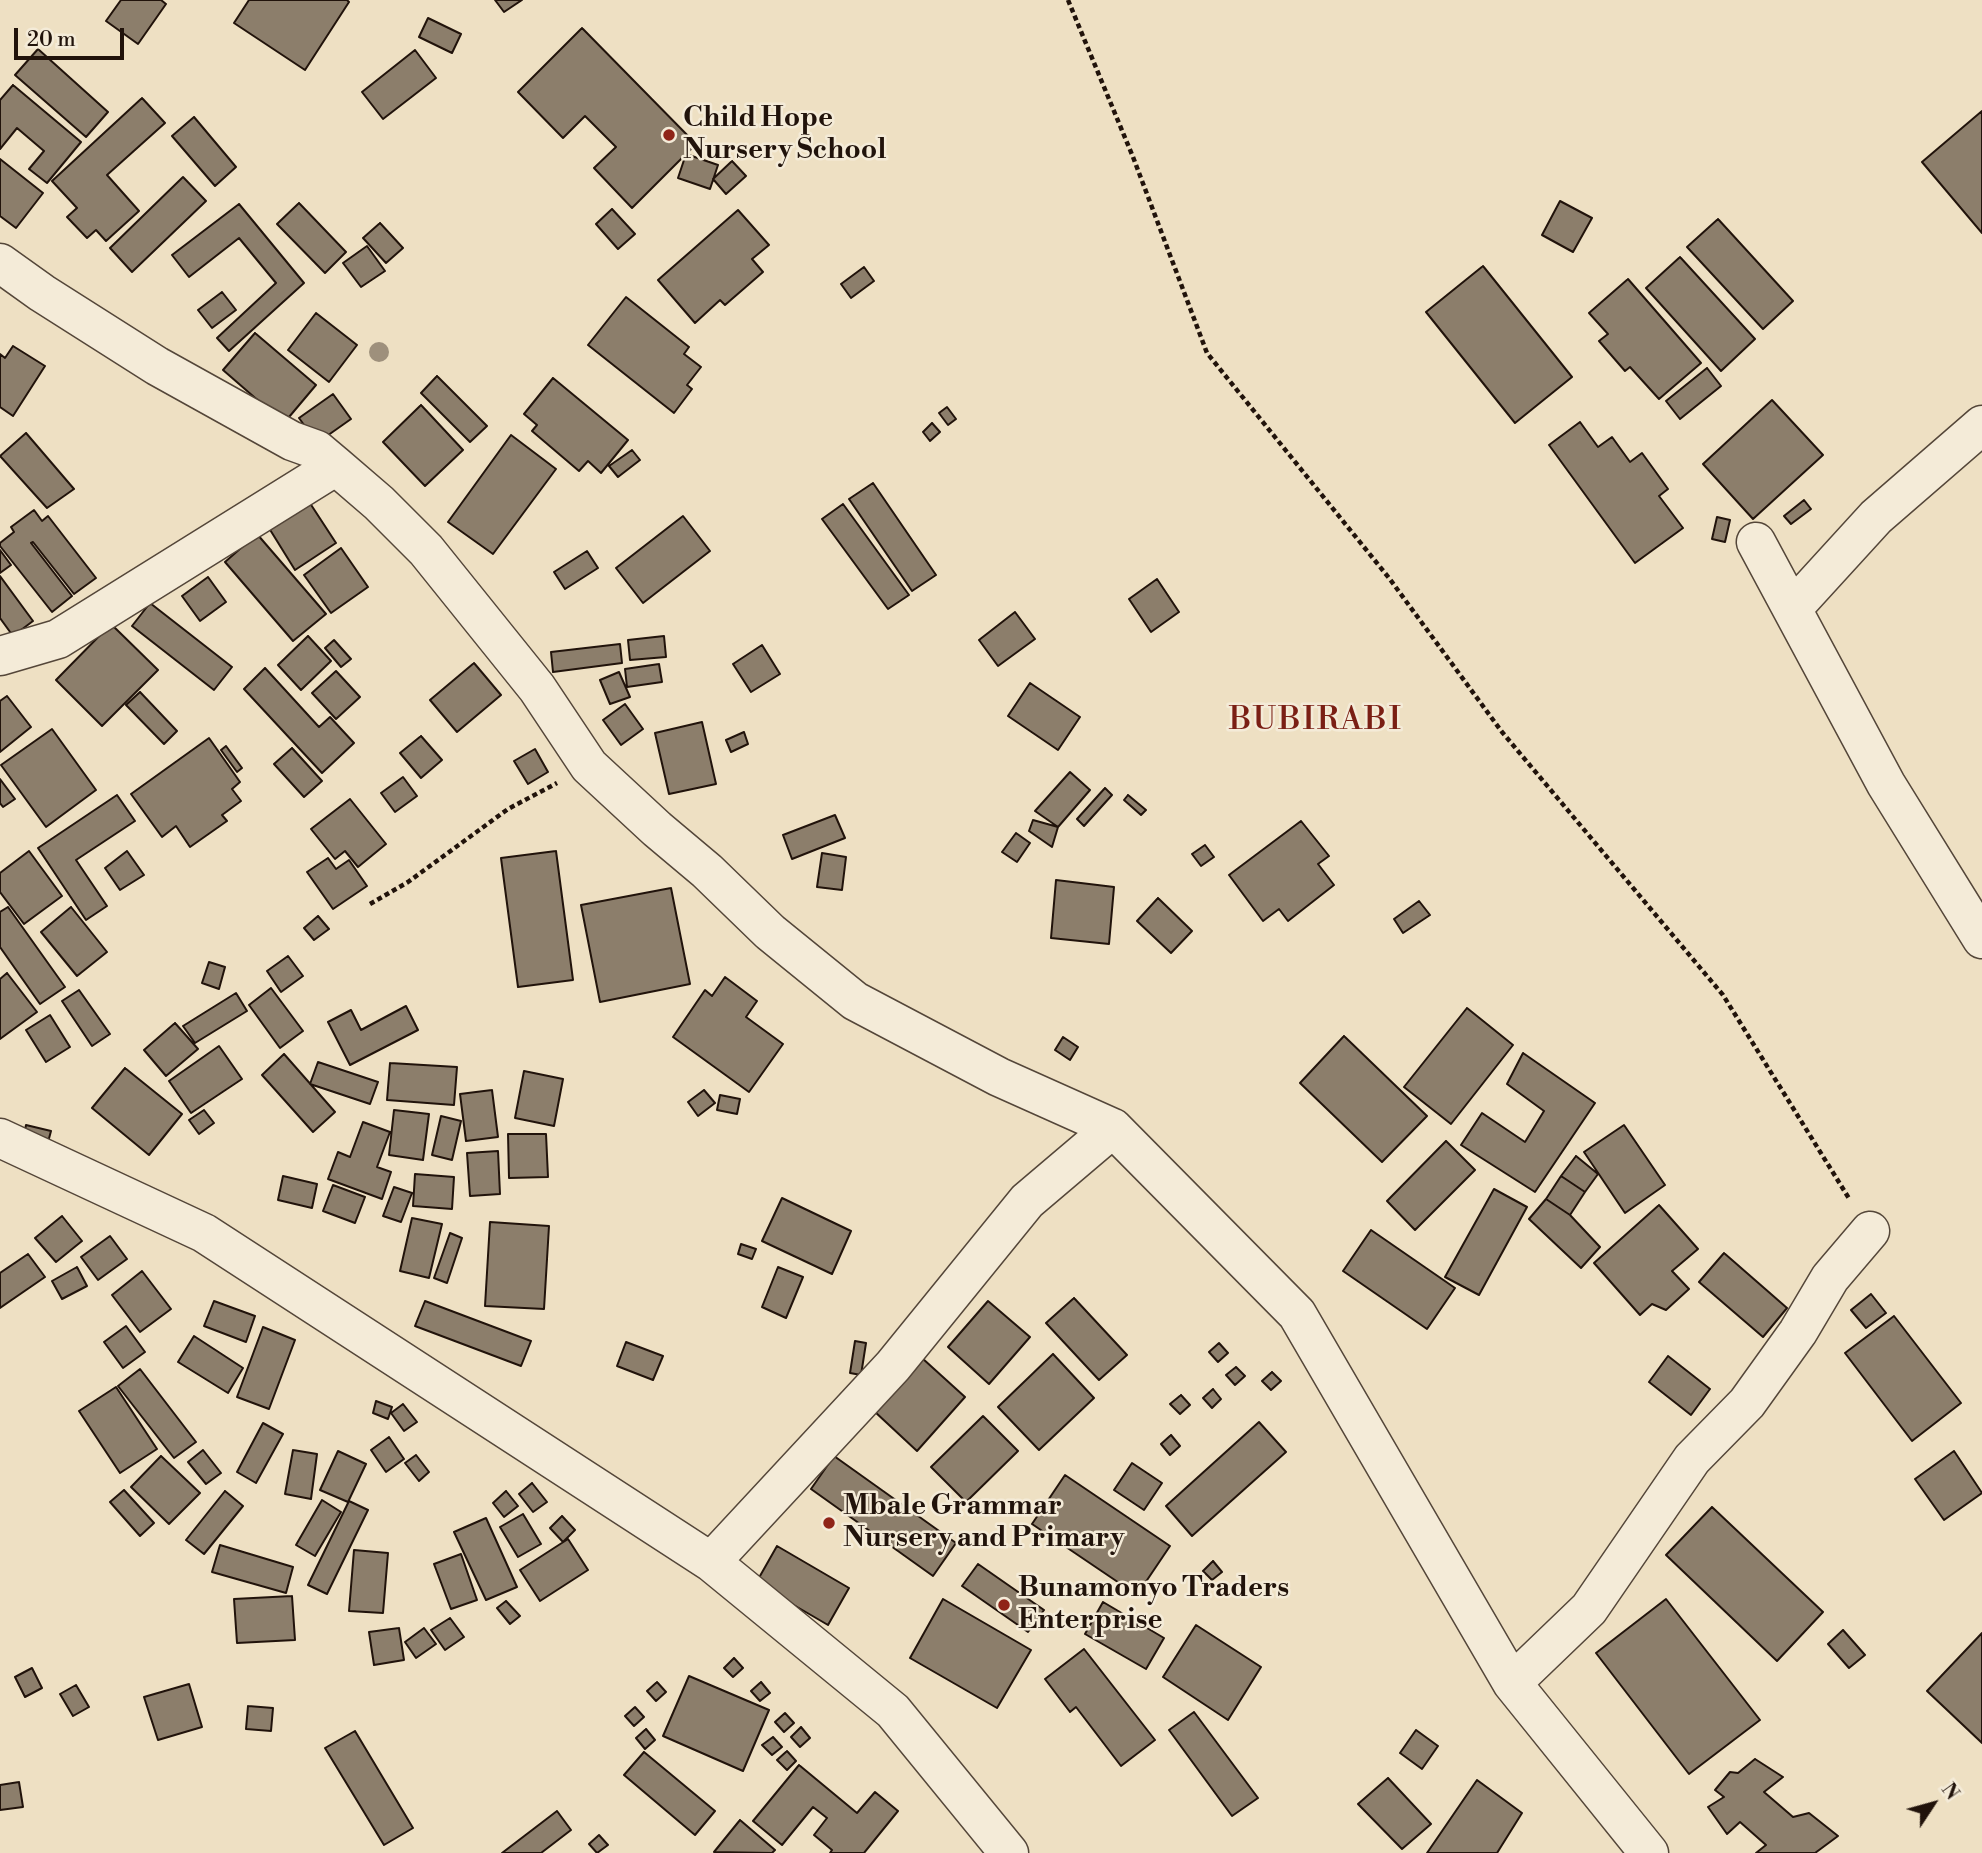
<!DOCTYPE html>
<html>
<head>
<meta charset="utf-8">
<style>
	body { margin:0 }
	#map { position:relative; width:1982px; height:1853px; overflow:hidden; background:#eee0c3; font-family:"Libre Bodoni",serif }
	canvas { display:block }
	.north { position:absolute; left:1898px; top:1769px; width:70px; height:70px; -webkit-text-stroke:5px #f4ebd8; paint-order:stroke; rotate:54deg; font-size:19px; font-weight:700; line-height:28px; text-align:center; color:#21130b }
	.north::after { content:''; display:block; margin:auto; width:24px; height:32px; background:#21130b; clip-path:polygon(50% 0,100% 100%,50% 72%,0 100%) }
	.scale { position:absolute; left:14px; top:28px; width:110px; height:32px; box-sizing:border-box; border:4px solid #21130b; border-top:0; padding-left:9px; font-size:21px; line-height:24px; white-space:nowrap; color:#21130b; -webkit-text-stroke:5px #f4ebd8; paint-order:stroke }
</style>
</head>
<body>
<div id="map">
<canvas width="1982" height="1853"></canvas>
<div class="north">N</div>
<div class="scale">20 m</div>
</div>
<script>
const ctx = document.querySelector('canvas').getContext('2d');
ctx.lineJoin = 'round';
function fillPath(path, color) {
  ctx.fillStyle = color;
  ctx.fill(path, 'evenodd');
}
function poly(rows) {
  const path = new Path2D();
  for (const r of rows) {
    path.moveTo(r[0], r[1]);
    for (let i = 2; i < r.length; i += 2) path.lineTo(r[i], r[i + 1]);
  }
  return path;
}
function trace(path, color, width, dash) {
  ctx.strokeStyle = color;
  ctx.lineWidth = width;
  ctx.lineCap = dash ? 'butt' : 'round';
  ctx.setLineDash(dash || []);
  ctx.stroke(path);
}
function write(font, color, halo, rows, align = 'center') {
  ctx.font = font + ' "Libre Bodoni",serif';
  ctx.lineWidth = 5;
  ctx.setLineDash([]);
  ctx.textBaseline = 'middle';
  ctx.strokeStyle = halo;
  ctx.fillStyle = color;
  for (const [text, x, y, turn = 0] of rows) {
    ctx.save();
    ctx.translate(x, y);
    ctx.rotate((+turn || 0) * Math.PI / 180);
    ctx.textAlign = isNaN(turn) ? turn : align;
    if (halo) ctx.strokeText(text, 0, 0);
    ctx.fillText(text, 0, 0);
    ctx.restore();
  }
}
const building = poly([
	[121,0,161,0,166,4,138,44,106,21,121,0],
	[249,0,347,0,349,2,305,70,234,23,249,0],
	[495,0,522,0,504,12,495,0],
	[428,18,461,34,452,53,419,37,428,18],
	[582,28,696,144,632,208,594,168,616,147,585,116,563,138,518,92,582,28],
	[38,49,108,112,86,137,15,75,38,49],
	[415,50,436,78,383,119,362,92,415,50],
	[13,85,81,142,47,183,29,169,44,151,17,128,0,149,0,100,13,85],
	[142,98,165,123,107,175,139,211,106,241,96,230,87,238,67,217,77,208,52,181,142,98],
	[1982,111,1982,233,1922,162,1982,111],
	[194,117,236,167,215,186,172,136,194,117],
	[686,154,718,165,710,189,678,178,686,154],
	[0,159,43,193,16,228,0,216,0,159],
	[732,161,746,176,726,194,713,179,732,161],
	[183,177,206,201,132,272,110,248,183,177],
	[1560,201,1592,218,1573,252,1542,235,1560,201],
	[299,203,346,252,325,273,277,224,299,203],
	[239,204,304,283,229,351,217,338,276,283,239,238,189,277,172,255,239,204],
	[612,209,635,234,618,249,596,224,612,209],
	[738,210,769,245,752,259,763,272,725,305,720,300,695,323,658,280,738,210],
	[1718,219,1793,301,1763,329,1687,247,1718,219],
	[380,223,403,248,386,263,363,238,380,223],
	[367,246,385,271,361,287,343,263,367,246],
	[1680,257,1755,339,1721,371,1646,288,1680,257],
	[1483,266,1572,377,1515,423,1426,312,1483,266],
	[864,267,874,281,851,298,841,284,864,267],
	[1628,279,1701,363,1659,399,1630,367,1625,371,1599,341,1608,334,1589,313,1628,279],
	[222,292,236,310,212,328,198,310,222,292],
	[626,297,689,347,684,354,701,367,687,385,692,389,674,413,588,345,626,297],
	[316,313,357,345,329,382,288,350,316,313],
	[255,333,316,385,284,423,223,370,255,333],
	[13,346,45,366,13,416,0,407,0,354,5,358,13,346],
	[1707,368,1721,386,1680,419,1666,401,1707,368],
	[437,376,487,426,470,442,421,393,437,376],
	[553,378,628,440,601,473,588,461,579,471,532,431,537,425,524,414,553,378],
	[333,394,351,419,317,443,299,418,333,394],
	[1772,400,1823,455,1753,519,1703,464,1772,400],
	[421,405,463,450,425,486,383,442,421,405],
	[947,407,956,419,948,425,939,413,947,407],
	[1580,422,1598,447,1612,437,1630,462,1642,453,1668,489,1659,496,1683,528,1635,563,1549,445,1580,422],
	[932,423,940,432,930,441,923,432,932,423],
	[26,433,74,489,47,508,0,456,26,433],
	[511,435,556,469,493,554,448,522,511,435],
	[632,450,640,460,618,477,609,466,632,450],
	[873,483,936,575,912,591,849,499,873,483],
	[304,494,336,543,295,570,264,520,304,494],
	[1804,500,1811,509,1791,524,1784,516,1804,500],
	[843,504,909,595,888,609,822,519,843,504],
	[34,510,42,521,48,516,96,578,74,594,33,542,31,543,72,596,52,612,0,546,0,543,14,532,11,527,34,510],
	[683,516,710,551,643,603,616,568,683,516],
	[1717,517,1730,520,1725,542,1712,539,1717,517],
	[257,534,326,614,293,641,225,562,257,534],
	[341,548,368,587,331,613,304,575,341,548],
	[0,550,11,565,0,573,0,550],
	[587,551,598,568,565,589,554,572,587,551],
	[0,576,33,621,13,636,0,618,0,576],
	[208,577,226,602,200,621,182,596,208,577],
	[1157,579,1179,612,1151,632,1129,599,1157,579],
	[150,603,232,667,214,690,132,626,150,603],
	[1015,612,1035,639,998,666,979,640,1015,612],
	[111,624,158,670,102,726,56,680,111,624],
	[308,636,331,661,301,690,278,665,308,636],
	[664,636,666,657,630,660,628,640,664,636],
	[334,640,351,659,341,667,325,648,334,640],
	[620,644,622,663,553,672,551,652,620,644],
	[762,645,780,674,751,692,733,664,762,645],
	[474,663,501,695,457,732,430,700,474,663],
	[659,664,662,682,627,687,625,669,659,664],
	[265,668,319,727,330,717,354,743,322,773,244,689,265,668],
	[336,671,360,697,336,719,312,693,336,671],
	[619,672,630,697,610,704,600,680,619,672],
	[1030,683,1080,717,1058,750,1008,716,1030,683],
	[140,692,177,731,164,744,126,705,140,692],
	[7,696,31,727,0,752,0,701,7,696],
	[625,704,643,729,621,745,603,720,625,704],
	[702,722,716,784,669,794,655,733,702,722],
	[52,729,96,790,46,827,1,765,52,729],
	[744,732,748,744,731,752,726,740,744,732],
	[421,736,442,760,421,778,400,753,421,736],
	[209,738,240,782,232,789,241,801,222,815,227,821,190,847,176,826,162,837,131,794,209,738],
	[226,746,242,768,237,772,221,750,226,746],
	[292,748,322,781,304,797,274,764,292,748],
	[535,749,548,772,528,784,514,761,535,749],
	[1070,772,1090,790,1058,827,1035,811,1070,772],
	[403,777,417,796,395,812,381,793,403,777],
	[0,779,15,799,3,807,0,803,0,779],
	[1105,788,1112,795,1084,826,1077,819,1105,788],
	[117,795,135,821,76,860,107,906,86,920,38,848,117,795],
	[1128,795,1146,810,1141,815,1124,800,1128,795],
	[350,799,386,844,358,867,345,851,335,859,311,829,350,799],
	[835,815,845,838,792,859,783,835,835,815],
	[1033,820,1058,827,1052,847,1029,831,1033,820],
	[1301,821,1329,856,1318,864,1334,885,1288,921,1279,909,1263,921,1229,875,1301,821],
	[1016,833,1030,843,1017,862,1002,852,1016,833],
	[1205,845,1214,857,1201,866,1192,854,1205,845],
	[29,851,62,896,24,924,0,892,0,873,29,851],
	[127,851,144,875,120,890,105,868,127,851],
	[556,851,573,980,518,987,501,858,556,851],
	[822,853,846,857,842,890,817,887,822,853],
	[328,858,336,869,349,860,367,886,333,909,307,872,328,858],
	[1056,880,1114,887,1109,944,1051,938,1056,880],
	[671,888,690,984,600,1002,581,905,671,888],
	[1158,898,1192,931,1171,953,1137,921,1158,898],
	[1419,901,1430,915,1403,933,1394,919,1419,901],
	[8,907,65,987,40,1004,0,947,0,912,8,907],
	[71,907,107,952,77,976,41,932,71,907],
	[318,916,329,929,314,940,304,928,318,916],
	[288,956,303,976,281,992,267,971,288,956],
	[209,962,225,967,219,989,202,983,209,962],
	[7,973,37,1012,0,1039,0,979,7,973],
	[725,977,757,1001,746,1017,783,1044,749,1092,673,1037,705,990,712,996,725,977],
	[271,988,303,1031,280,1048,249,1005,271,988],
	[79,990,110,1034,92,1046,62,1001,79,990],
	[236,993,247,1011,195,1043,183,1026,236,993],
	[406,1006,418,1030,350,1065,328,1022,351,1010,361,1030,406,1006],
	[1467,1008,1513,1045,1451,1124,1404,1087,1467,1008],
	[50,1015,70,1047,46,1062,26,1030,50,1015],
	[175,1023,198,1049,166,1076,144,1050,175,1023],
	[1344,1036,1427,1116,1382,1162,1300,1083,1344,1036],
	[1063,1037,1078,1047,1070,1060,1055,1050,1063,1037],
	[219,1046,242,1079,191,1113,169,1081,219,1046],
	[1523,1053,1595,1103,1535,1192,1461,1145,1482,1113,1525,1142,1544,1111,1507,1084,1523,1053],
	[284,1054,335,1112,313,1132,262,1075,284,1054],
	[318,1062,378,1082,370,1104,310,1084,318,1062],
	[390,1063,457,1067,454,1105,387,1100,390,1063],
	[125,1068,182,1114,149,1155,92,1108,125,1068],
	[524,1071,563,1079,554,1126,515,1118,524,1071],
	[492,1090,498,1137,466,1141,460,1094,492,1090],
	[704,1090,715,1103,698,1116,688,1102,704,1090],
	[720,1095,740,1099,737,1114,717,1110,720,1095],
	[204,1110,214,1123,199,1134,189,1120,204,1110],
	[394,1110,429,1114,423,1160,389,1155,394,1110],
	[441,1116,461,1121,452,1160,432,1155,441,1116],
	[363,1122,390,1132,377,1167,391,1172,382,1199,328,1179,338,1152,350,1157,363,1122],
	[26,1125,51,1131,47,1146,23,1140,26,1125],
	[1624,1125,1665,1185,1625,1213,1584,1152,1624,1125],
	[508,1134,546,1134,548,1177,509,1178,508,1134],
	[1446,1141,1475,1170,1415,1230,1387,1201,1446,1141],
	[498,1151,500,1194,470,1196,467,1153,498,1151],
	[1576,1156,1598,1174,1585,1192,1561,1176,1576,1156],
	[415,1174,454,1177,452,1209,413,1206,415,1174],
	[283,1176,317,1184,312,1208,278,1200,283,1176],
	[1561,1176,1585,1192,1570,1215,1546,1199,1561,1176],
	[333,1185,365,1197,355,1223,323,1211,333,1185],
	[394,1187,412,1193,401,1222,383,1216,394,1187],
	[1494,1189,1527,1207,1479,1295,1445,1277,1494,1189],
	[782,1198,851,1231,832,1274,762,1241,782,1198],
	[1546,1199,1570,1215,1600,1247,1581,1268,1529,1219,1546,1199],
	[1659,1205,1698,1249,1672,1271,1689,1289,1666,1310,1652,1304,1640,1315,1594,1263,1659,1205],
	[62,1216,82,1241,56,1262,35,1238,62,1216],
	[412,1218,442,1224,429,1278,400,1271,412,1218],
	[490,1222,549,1226,544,1309,485,1306,490,1222],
	[1371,1230,1455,1288,1427,1329,1343,1271,1371,1230],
	[450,1233,462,1238,447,1283,434,1278,450,1233],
	[110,1236,127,1259,98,1280,81,1257,110,1236],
	[741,1244,756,1249,752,1259,738,1254,741,1244],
	[1724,1253,1787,1308,1763,1337,1699,1282,1724,1253],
	[28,1254,45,1277,0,1308,0,1273,28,1254],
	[77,1267,87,1286,62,1299,52,1281,77,1267],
	[778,1267,803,1277,786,1318,762,1307,778,1267],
	[142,1271,171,1309,140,1332,112,1295,142,1271],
	[1871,1294,1886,1313,1866,1328,1851,1310,1871,1294],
	[1074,1298,1127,1355,1099,1380,1046,1323,1074,1298],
	[214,1301,255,1316,246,1342,204,1326,214,1301],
	[425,1301,531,1341,521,1366,415,1326,425,1301],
	[988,1301,1030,1337,989,1384,948,1347,988,1301],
	[1894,1316,1961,1403,1912,1441,1845,1353,1894,1316],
	[126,1326,145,1352,123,1368,104,1342,126,1326],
	[263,1327,295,1340,269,1409,237,1397,263,1327],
	[194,1336,243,1368,228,1393,178,1362,194,1336],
	[855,1341,866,1343,861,1375,850,1373,855,1341],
	[626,1342,663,1356,653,1380,617,1366,626,1342],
	[1219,1343,1228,1353,1218,1362,1209,1352,1219,1343],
	[1053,1354,1094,1398,1039,1450,998,1407,1053,1354],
	[1668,1356,1710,1389,1691,1415,1649,1382,1668,1356],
	[922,1358,965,1397,917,1451,874,1411,922,1358],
	[1236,1367,1245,1376,1235,1385,1226,1375,1236,1367],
	[140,1369,196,1442,174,1458,118,1386,140,1369],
	[1272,1372,1281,1381,1271,1390,1262,1381,1272,1372],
	[116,1387,157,1449,120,1473,79,1411,116,1387],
	[1213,1389,1221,1399,1212,1408,1203,1398,1213,1389],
	[1181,1395,1190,1405,1180,1414,1170,1404,1181,1395],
	[376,1401,392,1407,388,1419,373,1413,376,1401],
	[403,1404,417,1422,404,1431,391,1413,403,1404],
	[983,1416,1018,1451,966,1502,931,1467,983,1416],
	[1259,1422,1286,1452,1192,1536,1166,1506,1259,1422],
	[263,1423,283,1434,256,1483,237,1472,263,1423],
	[1171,1435,1180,1446,1170,1455,1161,1444,1171,1435],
	[389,1437,404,1459,386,1472,371,1450,389,1437],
	[203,1450,221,1473,206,1484,188,1462,203,1450],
	[293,1450,317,1454,311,1499,285,1494,293,1450],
	[338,1451,366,1464,348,1502,320,1490,338,1451],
	[1954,1451,1982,1493,1944,1520,1915,1479,1954,1451],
	[416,1455,429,1472,419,1481,405,1463,416,1455],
	[161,1456,200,1493,169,1524,131,1487,161,1456],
	[834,1456,956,1543,933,1576,811,1489,834,1456],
	[1132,1463,1162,1483,1144,1510,1114,1490,1132,1463],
	[1065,1475,1170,1546,1137,1595,1032,1524,1065,1475],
	[532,1483,547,1502,533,1512,519,1494,532,1483],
	[124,1490,154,1523,140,1536,110,1502,124,1490],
	[225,1491,243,1506,204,1554,186,1540,225,1491],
	[506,1491,518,1506,504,1517,493,1503,506,1491],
	[322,1500,341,1512,315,1556,296,1545,322,1500],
	[349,1501,368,1510,327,1594,308,1585,349,1501],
	[1712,1507,1823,1612,1777,1661,1666,1555,1712,1507],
	[523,1514,541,1544,518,1557,500,1527,523,1514],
	[562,1516,575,1530,563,1542,550,1528,562,1516],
	[486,1518,517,1587,486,1600,454,1532,486,1518],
	[568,1539,588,1570,540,1601,520,1570,568,1539],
	[220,1545,293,1567,286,1593,212,1572,220,1545],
	[777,1546,849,1588,828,1625,756,1583,777,1546],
	[354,1550,388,1553,383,1613,349,1611,354,1550],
	[461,1554,477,1600,451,1609,434,1564,461,1554],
	[1213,1561,1222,1572,1212,1580,1203,1571,1213,1561],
	[978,1564,1044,1610,1028,1632,962,1586,978,1564],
	[292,1596,295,1640,237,1643,234,1599,292,1596],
	[943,1599,1031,1650,997,1708,910,1658,943,1599],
	[1666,1599,1760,1720,1689,1774,1596,1653,1666,1599],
	[506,1601,520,1616,510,1624,497,1608,506,1601],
	[1103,1602,1164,1638,1146,1669,1085,1634,1103,1602],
	[450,1618,464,1637,445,1650,431,1630,450,1618],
	[1196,1625,1261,1667,1228,1720,1163,1677,1196,1625],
	[399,1628,404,1660,374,1665,369,1632,399,1628],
	[424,1628,436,1644,416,1658,405,1642,424,1628],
	[1843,1630,1865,1655,1849,1668,1828,1644,1843,1630],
	[1982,1633,1982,1743,1927,1691,1982,1633],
	[1084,1649,1155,1740,1121,1766,1076,1707,1070,1712,1045,1679,1084,1649],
	[734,1658,743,1668,733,1677,724,1668,734,1658],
	[32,1668,42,1688,25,1697,15,1677,32,1668],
	[689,1676,769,1710,743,1771,663,1736,689,1676],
	[657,1682,666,1692,656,1701,647,1691,657,1682],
	[761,1682,770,1693,760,1701,751,1691,761,1682],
	[189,1684,202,1727,158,1740,144,1697,189,1684],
	[76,1685,89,1707,73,1716,60,1694,76,1685],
	[248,1706,273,1708,271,1731,246,1729,248,1706],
	[635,1707,644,1717,634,1726,625,1716,635,1707],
	[1194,1712,1258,1798,1232,1816,1169,1730,1194,1712],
	[785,1713,794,1723,784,1732,775,1722,785,1713],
	[801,1727,810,1738,800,1747,791,1737,801,1727],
	[646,1729,655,1740,645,1749,636,1738,646,1729],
	[1416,1730,1438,1746,1422,1769,1400,1753,1416,1730],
	[355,1731,413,1828,384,1845,325,1748,355,1731],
	[773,1737,782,1747,772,1755,762,1745,773,1737],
	[787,1751,796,1761,787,1770,777,1760,787,1751],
	[644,1752,715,1811,695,1835,624,1775,644,1752],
	[1755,1759,1783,1777,1764,1792,1793,1817,1809,1813,1838,1836,1815,1853,1756,1853,1766,1845,1740,1822,1727,1834,1708,1807,1724,1797,1715,1790,1730,1772,1738,1773,1755,1759],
	[799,1765,857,1813,875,1792,898,1811,864,1853,830,1853,832,1850,814,1835,827,1818,813,1807,782,1845,753,1821,799,1765],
	[1388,1778,1431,1824,1402,1849,1358,1804,1388,1778],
	[1477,1780,1522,1813,1497,1853,1427,1853,1477,1780],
	[19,1782,23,1807,0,1810,0,1785,19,1782],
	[557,1811,571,1830,541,1853,502,1853,557,1811],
	[740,1820,775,1850,772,1853,714,1852,740,1820],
	[599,1835,608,1845,597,1853,589,1844,599,1835]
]);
fillPath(building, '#8c7e6b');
trace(building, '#21130b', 2);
const minor = poly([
	[0,263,42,293,157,366,292,441,317,450,336,466,379,503,426,550,537,688,589,766,657,829,707,871,770,932,855,1001,999,1077,1113,1128],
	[1756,542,1886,784,1982,939],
	[1792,609,1876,517,1982,425],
	[0,656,58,639,336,466],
	[0,1138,204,1233,711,1562,893,1711,1009,1853],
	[711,1562,893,1366,1027,1201,1113,1128,1297,1314,1512,1683,1649,1853],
	[1512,1683,1589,1609,1692,1459,1747,1403,1798,1332,1830,1278,1870,1231]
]);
trace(minor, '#544639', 41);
trace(poly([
	[1068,0,1133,157,1207,353,1389,578,1502,732,1723,995,1850,1200],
	[370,904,408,882,508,809,557,783]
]), '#21130b', 4.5, [5, 3.5]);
trace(minor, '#f4ebd8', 38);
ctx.fillStyle = '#9e907c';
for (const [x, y] of [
	[379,352]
]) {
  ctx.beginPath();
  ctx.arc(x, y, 10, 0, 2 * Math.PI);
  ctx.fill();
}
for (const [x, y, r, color] of [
	[669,135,7,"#8f2418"],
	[829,1523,7,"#8f2418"],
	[1004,1605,7,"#8f2418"]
]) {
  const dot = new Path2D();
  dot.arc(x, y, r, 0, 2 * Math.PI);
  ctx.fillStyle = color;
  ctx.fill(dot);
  trace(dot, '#f4ebd8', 2.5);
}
write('bold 28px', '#21130b', '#f4ebd8', [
	["Child Hope",683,119],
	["Nursery School",683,151],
	["Mbale Grammar",843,1507],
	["Nursery and Primary",843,1539],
	["Bunamonyo Traders",1018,1589],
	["Enterprise",1018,1621]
], 'left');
ctx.letterSpacing = '2px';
write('32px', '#7a1f14', '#f4ebd8', [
	["BUBIRABI",1316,721]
]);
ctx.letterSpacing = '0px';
</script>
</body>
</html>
